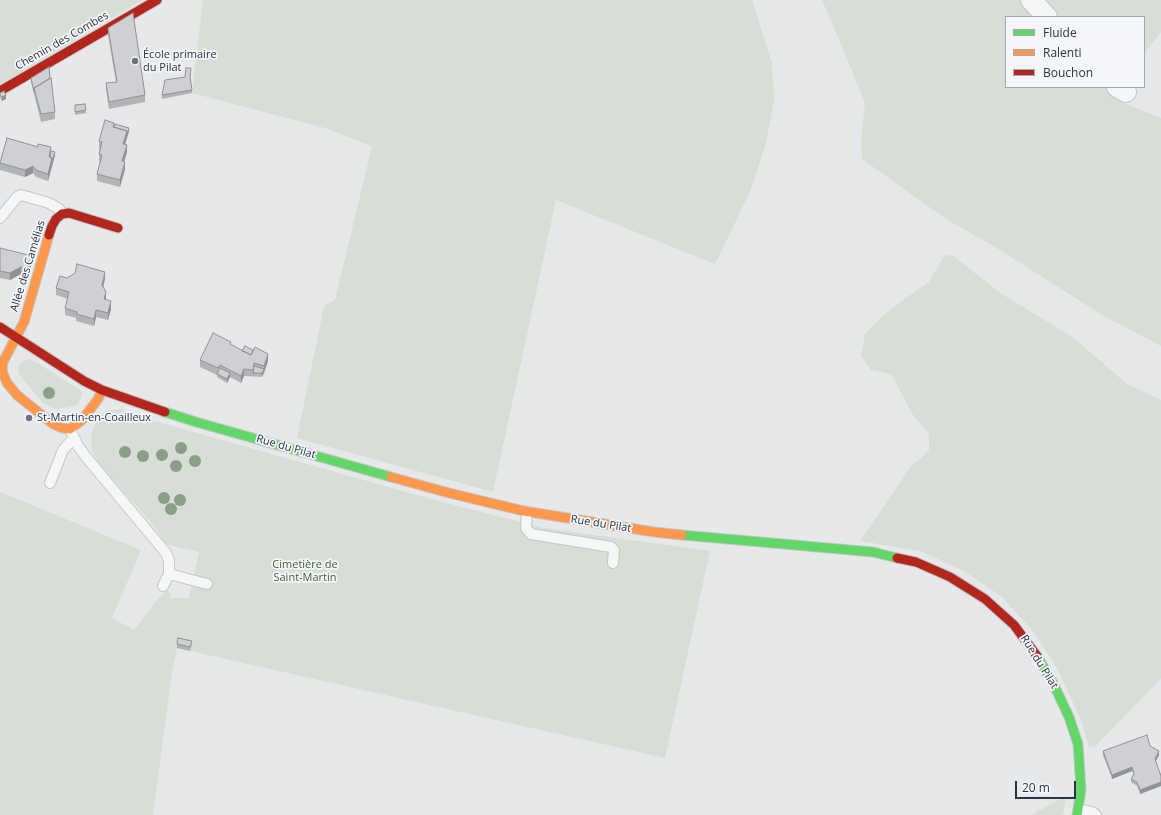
<!DOCTYPE html>
<html>
<head>
<meta charset="utf-8">
<style>
	body { margin:0 }
	#map { position:relative; width:1161px; height:815px; overflow:hidden; background:#e6e8ea; font-family:"Open Sans",sans-serif }
	canvas { display:block }
	.legend { position:absolute; left:1005px; top:16px; width:140px; height:72px; box-sizing:border-box; background:#f4f6f9; border:1px solid #a4a8b1; margin:0; padding:5px 7px; list-style:none; font-size:12px; color:#2b3445 }
	.legend li { display:flex; align-items:center; gap:8px; height:20px }
	.legend b { width:20px; border:1px solid #a4a8b1 }
	.scale { position:absolute; left:1015px; top:781px; width:61px; height:18px; box-sizing:border-box; border:2px solid #2b3445; border-top:0; padding-left:5px; font-size:12px; line-height:14px; white-space:nowrap; color:#2b3445; -webkit-text-stroke:3px #f4f6f9; paint-order:stroke }
</style>
</head>
<body>
<div id="map">
<canvas width="1161" height="815"></canvas>
<ul class="legend">
<li><b style="height:5px;background:#63d668"></b>Fluide</li>
<li><b style="height:5px;background:#ff974d"></b>Ralenti</li>
<li><b style="height:5px;background:#b3261e"></b>Bouchon</li>
</ul>
<div class="scale">20 m</div>
</div>
<script>
const ctx = document.querySelector('canvas').getContext('2d');
ctx.lineJoin = 'round';
function fillPath(path, color) {
  ctx.fillStyle = color;
  ctx.fill(path, 'evenodd');
}
function poly(rows) {
  const path = new Path2D();
  for (const r of rows) {
    path.moveTo(r[0], r[1]);
    for (let i = 2; i < r.length; i += 2) path.lineTo(r[i], r[i + 1]);
  }
  return path;
}
function trace(path, color, width, dash) {
  ctx.strokeStyle = color;
  ctx.lineWidth = width;
  ctx.lineCap = dash ? 'butt' : 'round';
  ctx.setLineDash(dash || []);
  ctx.stroke(path);
}
function write(font, color, halo, rows, align = 'center') {
  ctx.font = font + ' "Open Sans",sans-serif';
  ctx.lineWidth = 3.5;
  ctx.setLineDash([]);
  ctx.textBaseline = 'middle';
  ctx.strokeStyle = halo;
  ctx.fillStyle = color;
  for (const [text, x, y, turn = 0] of rows) {
    ctx.save();
    ctx.translate(x, y);
    ctx.rotate((+turn || 0) * Math.PI / 180);
    ctx.textAlign = isNaN(turn) ? turn : align;
    if (halo) ctx.strokeText(text, 0, 0);
    ctx.fillText(text, 0, 0);
    ctx.restore();
  }
}
fillPath(poly([
	[0,0,142,0,0,85],
	[203,0,752,0,772,63,774,101,766,143,750,192,715,264,556,200,493,492,297,438,324,306,335,300,372,146,325,128,192,93],
	[822,0,1025,0,1039,17,1006,17,1006,87,1109,87,1124,103,1161,118,1161,346,1102,315,1000,250,946,219,862,159,861,143,865,103,841,44],
	[1041,0,1161,0,1161,32,1144,53,1144,17,1055,17],
	[945,255,953,256,1002,294,1074,338,1127,384,1161,400,1161,679,1095,746,1089,747,1082,722,1057,668,1032,630,1002,597,964,571,920,551,860,541,912,465,919,460,929,450,929,434,913,415,891,374,871,370,861,356,865,334,881,317,913,293,929,282],
	[29,359,36,362,81,391,82,395,78,404,73,406,55,409,42,402,19,374,18,369,20,364,24,361],
	[121,409,143,418,183,429,431,499,543,528,710,551,665,758,177,648,172,672,153,815,0,815,0,492,141,550,112,618,134,630,157,600,168,589,171,598,189,598,199,552,169,545,166,544,153,525,101,466,94,456,91,446,92,432,99,416,109,410],
	[1066,796,1063,815,1031,815]
]), '#d6ded6');
const lane = poly([
	[0,218,17,197,21,195,49,203,59,209,62,214],
	[70,429,78,446,86,457,166,553,169,560,169,574,163,586],
	[50,483,63,450,74,438],
	[527,512,526,528,531,534,611,547,614,550,613,563],
	[169,574,207,584],
	[1079,809,1092,812,1096,815]
]);
const street = poly([
	[1031,0,1047,17],
	[1117,87,1126,92]
]);
const fast = poly([
	[165,412,196,422,391,477],
	[682,535,873,552,897,558],
	[1037,656,1054,685,1069,717,1078,744,1081,790,1077,815]
]);
const slow = poly([
	[49,235,24,322,3,362,2,371,7,383,17,395,53,424,62,428,70,429,82,420,98,399,102,390],
	[391,477,449,493,524,511,654,532,682,535]
]);
const jam = poly([
	[0,91,157,0],
	[49,235,52,226,56,219,62,214,69,213,118,228],
	[0,327,84,381,102,390,165,412],
	[897,558,916,562,950,577,985,599,1014,625,1037,656]
]);
trace(lane, '#c4c6c8', 12);
trace(street, '#c4c6c8', 22);
trace(fast, '#c4c6c8', 11);
trace(slow, '#c4c6c8', 11);
trace(jam, '#c4c6c8', 11);
trace(lane, '#f5f6f7', 10);
trace(street, '#f5f6f7', 20);
trace(fast, '#63d668', 9);
trace(slow, '#ff974d', 9);
trace(jam, '#b3261e', 9);
ctx.fillStyle = '#8a9e88';
for (const [x, y] of [
	[49,393],
	[181,448],
	[125,452],
	[162,455],
	[143,456],
	[195,461],
	[176,466],
	[164,498],
	[180,500],
	[171,509]
]) {
  ctx.beginPath();
  ctx.arc(x, y, 6, 0, 2 * Math.PI);
  ctx.fill();
}
fillPath(poly([
	[108,28,145,95,145,102,109,109,106,90,106,83,116,82,108,35],
	[191,71,190,78,192,90,192,93,162,99,162,95,185,77],
	[31,78,55,112,55,119,41,122,31,82],
	[0,93,6,99,2,101,0,98],
	[86,110,86,113,75,115,75,112],
	[114,127,129,131,125,145,127,152,124,162,125,169,120,187,97,181,97,174,100,161,99,161,99,154,100,149,99,148,99,141],
	[51,151,55,155,48,181,36,177,33,173,25,177,0,170,0,163],
	[0,248,32,263,28,276,21,274,10,280,0,278],
	[67,278,105,279,103,287,106,300,111,309,108,320,96,317,94,326,76,321,76,318,65,315,65,308,68,299,56,295,56,288],
	[231,345,242,351,268,361,262,377,244,376,241,383,230,377,227,383,217,377,217,375,200,367,200,360],
	[177,644,192,644,190,651,177,648],
	[1150,746,1159,755,1155,762,1161,776,1161,786,1140,794,1137,786,1131,782,1131,779,1134,775,1132,771,1112,779,1103,755,1103,751]
]), '#b1b3b5');
fillPath(poly([
	[6,95,6,99,2,101,2,97],
	[129,128,129,131,123,151,123,144,127,131],
	[127,145,127,152,122,168,122,161],
	[55,152,55,155,48,181,48,174,52,158],
	[125,162,125,169,120,187,120,180],
	[33,166,33,173,25,177,25,170],
	[32,256,32,263,28,276,28,269],
	[21,267,21,274,10,280,10,273],
	[105,272,105,279,102,292,102,285],
	[106,292,106,299,104,306,104,299],
	[111,301,111,309,108,320,108,313],
	[96,310,96,317,94,326,94,319],
	[268,354,268,361,264,373,264,366],
	[244,369,244,376,241,383,241,376],
	[264,369,264,373,262,377,262,373],
	[230,373,230,377,227,383,227,379],
	[1159,751,1159,755,1155,763,1155,759],
	[1132,767,1132,771,1112,779,1112,775],
	[1161,782,1161,786,1140,794,1140,790]
]), '#909294');
const building = poly([
	[133,13,145,95,109,102,106,83,117,82,108,28,133,13],
	[49,67,50,78,34,88,34,92,31,78,49,67],
	[186,68,191,68,190,77,192,90,162,95,165,80,185,77,186,68],
	[51,78,55,112,41,114,34,88,51,78],
	[4,91,6,95,2,97,0,95,0,93,4,91],
	[85,104,86,110,75,112,75,105,85,104],
	[105,120,114,123,113,127,127,131,123,144,127,145,122,161,125,162,120,180,97,174,102,155,99,154,102,142,99,141,105,120],
	[115,124,129,128,127,134,127,131,114,127,115,124],
	[7,138,38,147,38,144,51,147,49,157,52,158,48,174,36,170,33,166,25,170,0,163,7,138],
	[51,151,55,152,52,161,52,158,50,157,51,151],
	[0,248,32,256,28,269,21,267,10,273,0,271,0,248],
	[77,264,105,272,102,285,106,292,104,299,111,301,108,313,96,310,94,319,76,314,77,312,65,308,69,292,56,288,60,276,67,278,75,273,77,264],
	[213,333,231,342,230,344,251,355,255,347,268,354,264,366,254,363,253,370,244,369,241,376,220,365,218,368,200,360,213,333],
	[245,346,253,350,251,355,242,351,245,346],
	[254,366,264,369,262,373,253,373,254,366],
	[220,368,230,373,227,379,217,374,220,368],
	[178,638,192,641,190,647,177,644,178,638],
	[1147,735,1150,746,1159,751,1155,759,1161,776,1161,782,1140,790,1137,782,1131,779,1134,774,1132,767,1112,775,1103,751,1147,735]
]);
fillPath(building, '#ced0d3');
trace(building, '#909294', 1);
for (const [x, y, r, color] of [
	[135,61,4,"#6c737f"],
	[29,418,4,"#6c737f"]
]) {
  const dot = new Path2D();
  dot.arc(x, y, r, 0, 2 * Math.PI);
  ctx.fillStyle = color;
  ctx.fill(dot);
  trace(dot, '#f4f6f9', 1.5);
}
write('11px', '#2b3445', '#f4f6f9', [
	["Chemin des Combes",62,41,-30],
	["Allée des Camélias",28,266,-73],
	["Rue du Pilat",286,447,16],
	["Rue du Pilat",601,524,9],
	["Rue du Pilat",1039,662,58]
]);
write('11px', '#2b3445', '#f4f6f9', [
	["École primaire",143,55],
	["du Pilat",143,68],
	["St-Martin-en-Coailleux",37,418]
], 'left');
write('11px', '#3f6138', '#f4f6f9', [
	["Cimetière de",305,565],
	["Saint-Martin",305,578]
]);
</script>
</body>
</html>
